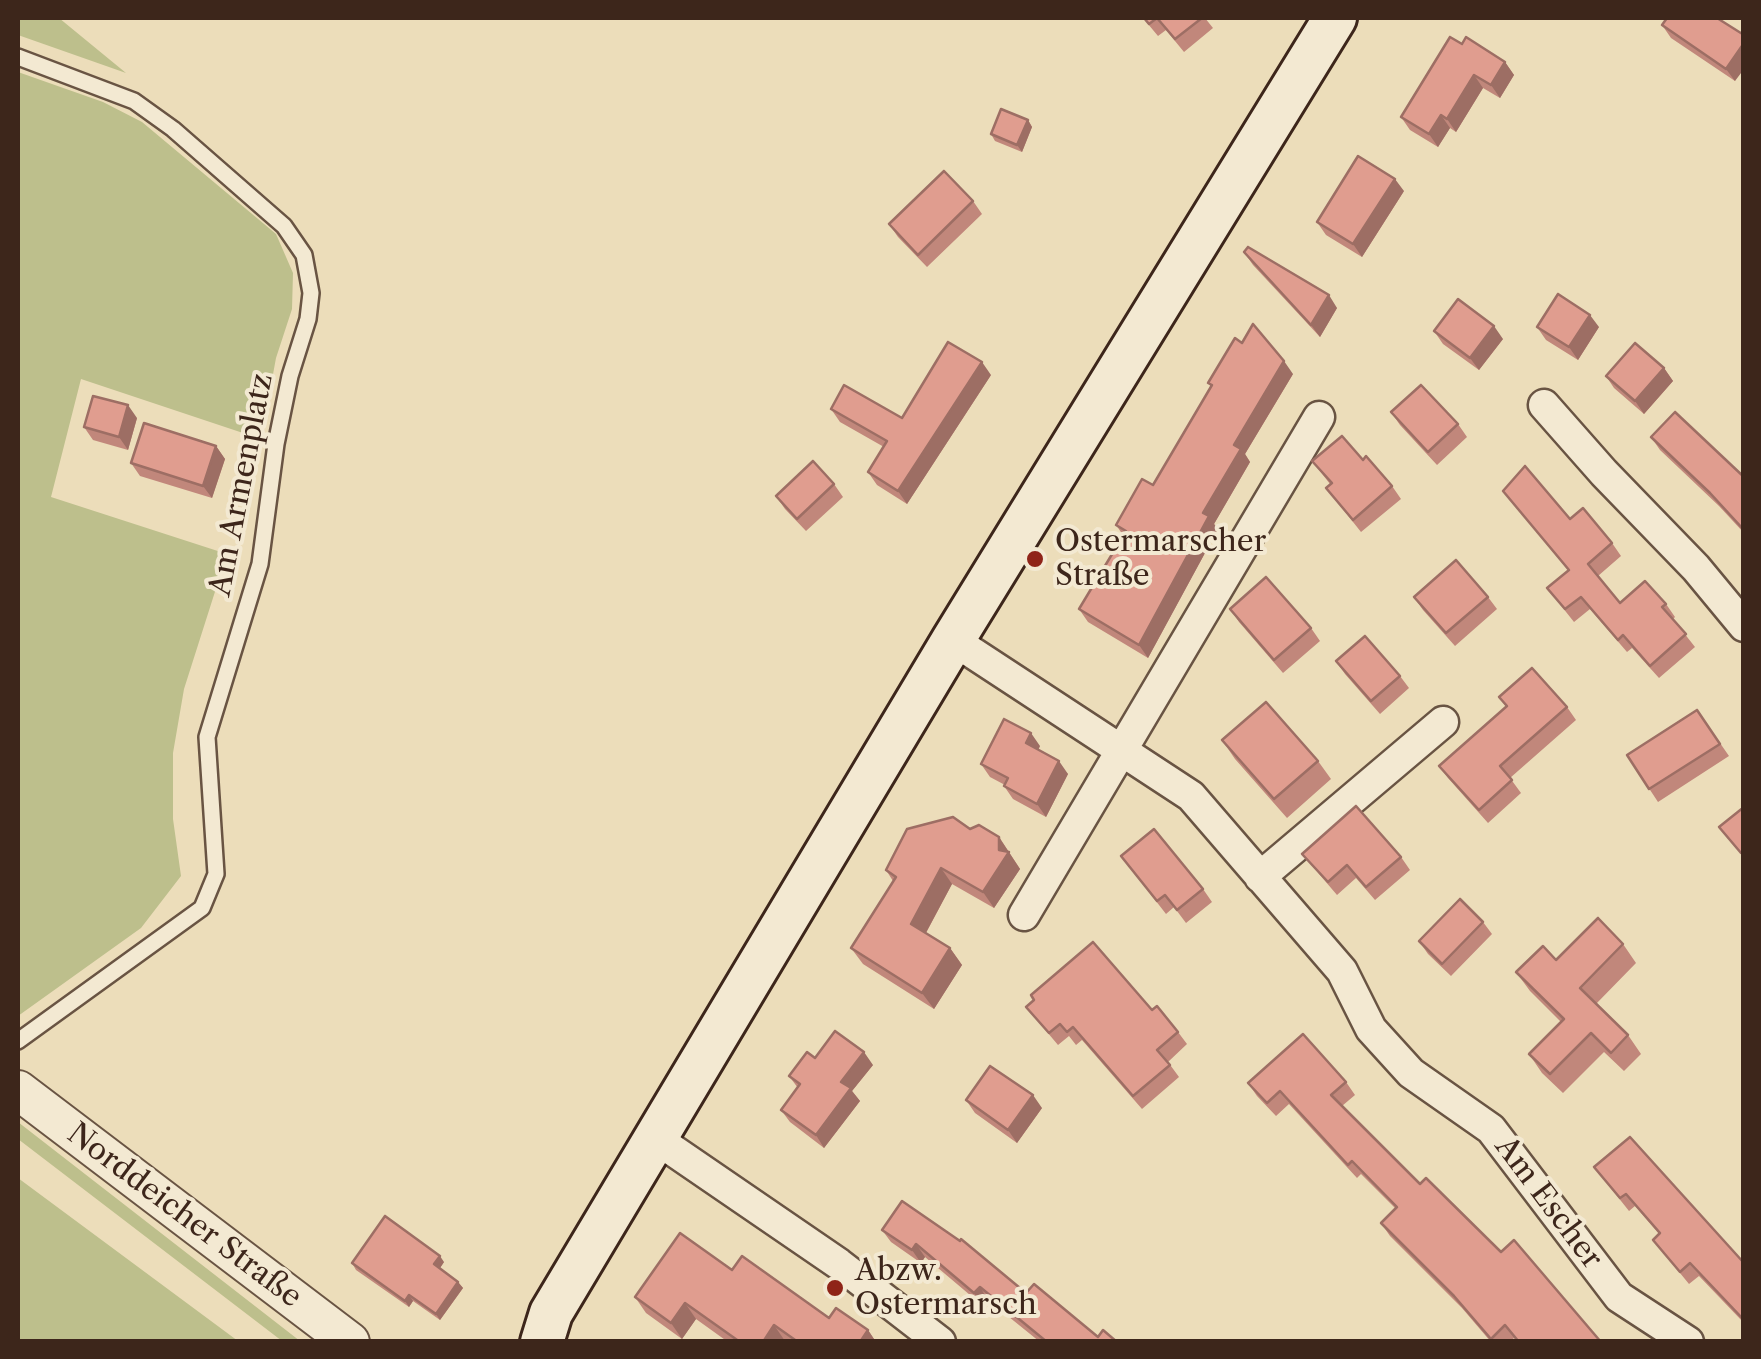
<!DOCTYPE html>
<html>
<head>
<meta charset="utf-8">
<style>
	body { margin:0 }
	#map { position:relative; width:1761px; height:1359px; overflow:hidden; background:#ecddba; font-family:"Libre Caslon Text",serif }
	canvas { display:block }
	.frame { position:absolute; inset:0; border:20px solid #3d261b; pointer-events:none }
</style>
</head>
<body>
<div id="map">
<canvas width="1761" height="1359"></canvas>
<div class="frame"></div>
</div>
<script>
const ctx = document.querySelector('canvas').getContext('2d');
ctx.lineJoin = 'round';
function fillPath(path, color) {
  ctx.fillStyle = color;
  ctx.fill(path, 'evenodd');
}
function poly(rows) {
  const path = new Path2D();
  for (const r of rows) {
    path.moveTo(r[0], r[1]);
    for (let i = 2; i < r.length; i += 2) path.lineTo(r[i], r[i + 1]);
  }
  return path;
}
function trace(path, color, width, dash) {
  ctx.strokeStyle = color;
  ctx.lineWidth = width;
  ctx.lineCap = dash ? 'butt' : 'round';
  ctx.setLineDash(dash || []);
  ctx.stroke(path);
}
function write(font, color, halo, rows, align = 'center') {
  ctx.font = font + ' "Libre Caslon Text",serif';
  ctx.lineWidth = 8;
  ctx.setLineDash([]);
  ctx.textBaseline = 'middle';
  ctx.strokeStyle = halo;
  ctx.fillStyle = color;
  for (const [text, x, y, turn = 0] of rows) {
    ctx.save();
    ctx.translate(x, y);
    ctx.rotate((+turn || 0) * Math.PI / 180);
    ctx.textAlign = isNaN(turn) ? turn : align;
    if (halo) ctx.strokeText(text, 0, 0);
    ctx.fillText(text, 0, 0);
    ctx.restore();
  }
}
fillPath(poly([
	[18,18,59,18,126,73,18,35],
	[18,72,103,102,142,122,276,234,293,273,292,309,276,358,261,439,81,379,51,497,227,554,184,689,173,753,173,819,181,876,141,928,18,1016],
	[18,1122,300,1341,282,1341,18,1139],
	[18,1178,238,1341,18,1341]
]), '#bdbf8c');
const service = poly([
	[18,57,134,101,173,129,284,226,304,255,311,293,308,319,290,376,276,444,260,564,207,737,216,874,202,908,18,1041]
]);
const minor = poly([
	[1544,405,1604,473,1696,568,1744,626],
	[953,640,1191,796,1342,971,1371,1029,1411,1073,1491,1129,1619,1297,1688,1342],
	[1260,877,1443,722],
	[1024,915,1319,417],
	[655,1138,839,1264,940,1342]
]);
const tertiary = poly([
	[18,1090,350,1342]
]);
const secondary = poly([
	[542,1342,551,1313,953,640,1335,18]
]);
trace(service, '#695443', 20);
trace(minor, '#695443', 35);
trace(tertiary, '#695443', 42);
trace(secondary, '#3d261b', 48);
trace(service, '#f3e9d2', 15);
trace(minor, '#f3e9d2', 30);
trace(tertiary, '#f3e9d2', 38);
trace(secondary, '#f3e9d2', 42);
fillPath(poly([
	[1143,18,1205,18,1213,28,1184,52,1166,30,1158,36],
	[1662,25,1744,35,1735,81,1671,38],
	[1462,44,1505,62,1514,75,1500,98,1483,88,1456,132,1450,128,1438,147,1410,130,1401,117],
	[1028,120,1032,127,1022,152,995,141,991,134],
	[1404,191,1362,257,1326,235,1317,222],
	[973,201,982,214,927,267,898,237,889,224],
	[1244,252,1337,308,1320,337,1253,265],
	[1537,327,1599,327,1578,360,1546,340],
	[1434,331,1503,339,1479,370,1443,344],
	[1664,368,1673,381,1644,414,1614,388,1606,376],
	[1293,374,1245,454,1250,462,1214,524,1218,529,1148,658,1088,622,1079,609,1123,535,1116,525,1153,485,1211,387,1208,383],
	[991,375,907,504,877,485,868,472,884,447,840,422,831,409,902,418],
	[1391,412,1458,424,1467,437,1437,465,1400,425],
	[137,418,128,450,93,440,84,427],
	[1651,437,1744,477,1744,533,1719,506,1660,450],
	[216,446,225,459,212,498,140,476,131,463],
	[1363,460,1392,486,1401,499,1361,532,1326,488,1330,484,1312,461],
	[834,484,843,497,806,531,785,509,776,496],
	[1503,491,1570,519,1612,543,1621,556,1598,576,1620,603,1666,604,1675,617,1673,619,1695,647,1659,678,1632,648,1627,652,1590,609,1574,622,1547,588,1568,570],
	[1414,597,1488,597,1497,609,1455,646,1423,610],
	[1230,609,1311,628,1320,641,1283,673,1239,622],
	[1336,661,1400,676,1409,688,1380,714,1345,674],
	[1499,697,1567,707,1576,720,1510,778,1521,793,1488,823,1448,778,1439,766,1506,707],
	[1697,710,1729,756,1658,802,1627,755],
	[1222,740,1318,761,1331,779,1287,818,1235,759],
	[1040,746,1038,750,1068,774,1046,817,1013,799,1004,786,1005,785,990,777,981,764],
	[970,829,999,837,1020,869,994,908,952,884,926,933,950,948,962,965,934,1009,863,964,851,948,893,881,886,870],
	[1302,854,1401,857,1410,870,1375,900,1356,878,1337,895],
	[1121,856,1203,889,1212,902,1186,923,1174,907,1166,914],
	[1483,922,1492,934,1451,976,1428,954,1419,941],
	[1623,944,1636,963,1596,1004,1628,1035,1641,1054,1624,1071,1604,1052,1563,1093,1542,1073,1529,1054,1561,1022,1530,991,1516,972,1556,960],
	[1026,1007,1152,1010,1178,1032,1187,1044,1168,1062,1179,1077,1142,1109,1082,1040,1076,1045,1069,1036,1058,1045],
	[815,1058,873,1065,852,1091,860,1101,824,1148,790,1122,781,1110,798,1088,789,1076],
	[1346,1082,1355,1095,1342,1106,1420,1184,1501,1252,1601,1342,1517,1342,1514,1338,1510,1342,1491,1342,1462,1308,1390,1236,1381,1223,1395,1208,1361,1174,1357,1178,1289,1104,1276,1116,1257,1096,1248,1083],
	[966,1100,1042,1108,1017,1143,975,1113],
	[1594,1167,1744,1263,1744,1323,1699,1276,1689,1284,1653,1240,1659,1234,1635,1206,1629,1211],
	[882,1230,1026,1293,1098,1337,1117,1342,1040,1342,988,1300,983,1306,925,1257,921,1263,891,1242],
	[444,1262,440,1268,458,1282,463,1288,440,1320,413,1301,409,1307,356,1270,352,1263],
	[732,1270,829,1318,868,1330,876,1342,728,1342,696,1319,682,1339,646,1313,635,1297]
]), '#c1877b');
fillPath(poly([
	[1744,43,1744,69,1735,81,1726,69],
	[1505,62,1514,75,1500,98,1491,85],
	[1474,75,1483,88,1456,132,1447,119],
	[1441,115,1450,128,1438,147,1429,134],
	[1028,120,1032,127,1022,152,1017,145],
	[1395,179,1404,191,1362,257,1353,244],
	[1329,295,1337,308,1320,337,1311,325],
	[1590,315,1599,327,1578,360,1569,347],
	[1494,326,1503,339,1479,370,1470,358],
	[1284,361,1293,374,1245,454,1250,462,1214,524,1218,529,1148,658,1139,645,1203,513,1234,445],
	[982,362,991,375,907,504,898,491],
	[1664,368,1673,381,1644,414,1635,401],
	[128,405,137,418,128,450,119,437],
	[216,446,225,459,212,498,203,486],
	[1031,733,1040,746,1035,756,1026,743],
	[1059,761,1068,774,1046,817,1037,804],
	[999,837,1020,869,994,908,983,892,999,850],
	[941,868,952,884,922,940,911,924],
	[950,948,962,965,934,1009,922,993],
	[864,1052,873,1065,852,1091,860,1101,824,1148,816,1135,841,1082],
	[1033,1095,1042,1108,1017,1143,1008,1130],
	[916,1244,925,1257,921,1263,912,1250],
	[440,1256,444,1262,438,1271,434,1264],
	[458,1282,463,1288,440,1320,436,1314],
	[980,1287,988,1300,983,1306,974,1293],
	[409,1295,413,1301,409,1307,405,1301],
	[685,1303,696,1319,682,1339,671,1323],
	[774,1325,785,1341,763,1342],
	[868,1330,876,1342,860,1342]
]), '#9d6e64');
const building = poly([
	[1144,18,1157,18,1149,24,1144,18],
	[1157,18,1202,18,1175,39,1157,18],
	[1667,18,1717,18,1744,35,1744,43,1726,69,1662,25,1667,18],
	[1450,37,1462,44,1466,37,1505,62,1491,85,1474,75,1447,119,1441,115,1429,134,1401,117,1450,37],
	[1001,109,1028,120,1017,145,991,134,1001,109],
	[1358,156,1395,179,1353,244,1317,222,1358,156],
	[944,171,973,201,918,255,889,224,944,171],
	[1248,247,1329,295,1311,325,1244,252,1248,247],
	[1558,294,1590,315,1569,347,1537,327,1558,294],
	[1458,299,1494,326,1470,358,1434,331,1458,299],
	[1253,324,1284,361,1234,445,1241,449,1203,513,1209,516,1139,645,1079,609,1126,531,1116,525,1142,479,1153,485,1212,385,1208,383,1235,338,1242,343,1253,324],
	[948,342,982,362,898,491,868,472,887,441,831,409,844,385,902,418,948,342],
	[1635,343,1664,368,1635,401,1606,376,1635,343],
	[1421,385,1458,424,1428,452,1391,412,1421,385],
	[93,396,128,405,119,437,84,427,93,396],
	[1675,412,1744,477,1744,530,1710,493,1651,437,1675,412],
	[144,423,216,446,203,486,131,463,144,423],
	[1342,436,1363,460,1366,456,1392,486,1353,520,1326,488,1332,483,1312,461,1342,436],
	[813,461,834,484,797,519,776,496,813,461],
	[1525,466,1570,519,1583,508,1612,543,1588,564,1620,603,1645,581,1666,604,1662,607,1686,634,1650,666,1623,635,1618,640,1581,597,1565,609,1547,588,1569,570,1503,491,1525,466],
	[1456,560,1488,597,1446,633,1414,597,1456,560],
	[1266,577,1311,628,1274,660,1230,609,1266,577],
	[1365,636,1400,676,1371,701,1336,661,1365,636],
	[1532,668,1567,707,1500,766,1512,780,1479,810,1439,766,1507,706,1499,697,1532,668],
	[1266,702,1318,761,1274,799,1222,740,1266,702],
	[1697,710,1720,744,1649,789,1627,755,1697,710],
	[1004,719,1031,733,1026,743,1059,761,1037,804,1004,786,1008,778,981,764,1004,719],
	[1356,806,1401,857,1366,887,1347,865,1328,882,1302,854,1356,806],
	[1744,807,1744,851,1741,853,1719,827,1744,807],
	[953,817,970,829,979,825,999,837,999,850,1009,852,983,892,941,868,911,924,950,948,922,993,851,948,896,877,886,870,907,829,953,817],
	[1154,829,1203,889,1177,910,1165,895,1157,901,1121,856,1154,829],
	[1460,899,1483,922,1442,964,1419,941,1460,899],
	[1598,918,1623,944,1580,988,1628,1035,1611,1053,1591,1033,1550,1074,1529,1054,1564,1019,1516,972,1543,946,1556,960,1598,918],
	[1093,942,1152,1010,1157,1006,1178,1032,1157,1050,1170,1065,1133,1096,1073,1027,1067,1032,1060,1024,1049,1033,1026,1007,1034,1000,1031,995,1093,942],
	[835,1031,864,1052,841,1082,851,1088,816,1135,781,1110,800,1084,789,1076,807,1052,815,1058,835,1031],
	[1303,1034,1346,1082,1331,1095,1420,1184,1426,1178,1501,1252,1514,1240,1601,1342,1519,1342,1505,1325,1491,1339,1454,1296,1381,1223,1397,1207,1352,1161,1348,1165,1280,1091,1267,1103,1248,1083,1303,1034],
	[990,1066,1033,1095,1008,1130,966,1100,990,1066],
	[1630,1137,1744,1263,1744,1320,1690,1263,1680,1272,1653,1240,1660,1233,1626,1194,1620,1198,1594,1167,1630,1137],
	[902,1201,960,1241,961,1239,1026,1293,1034,1284,1098,1337,1103,1330,1117,1342,1047,1342,980,1287,974,1293,916,1244,912,1250,882,1230,902,1201],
	[385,1216,440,1256,434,1264,458,1282,436,1314,409,1295,405,1301,352,1263,385,1216],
	[680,1233,732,1270,742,1256,829,1318,836,1308,868,1330,860,1342,798,1342,774,1325,763,1342,740,1342,685,1303,671,1323,635,1297,680,1233]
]);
fillPath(building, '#e09d8f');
trace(building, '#9d6e64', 2.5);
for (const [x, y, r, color] of [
	[1035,559,10,"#8f2418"],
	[835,1288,10,"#8f2418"]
]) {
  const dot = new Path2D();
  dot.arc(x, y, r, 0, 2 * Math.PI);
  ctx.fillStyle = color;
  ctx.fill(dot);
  trace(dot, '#f3e9d2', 4);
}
write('30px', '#3d261b', '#f3e9d2', [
	["Am Armenplatz",242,485,-79],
	["Am Escher",1548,1203,53],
	["Norddeicher Straße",184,1216,37]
]);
write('30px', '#3d261b', '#f3e9d2', [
	["Ostermarscher",1055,542],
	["Straße",1055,576],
	["Abzw.",855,1271],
	["Ostermarsch",855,1305]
], 'left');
</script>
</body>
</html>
